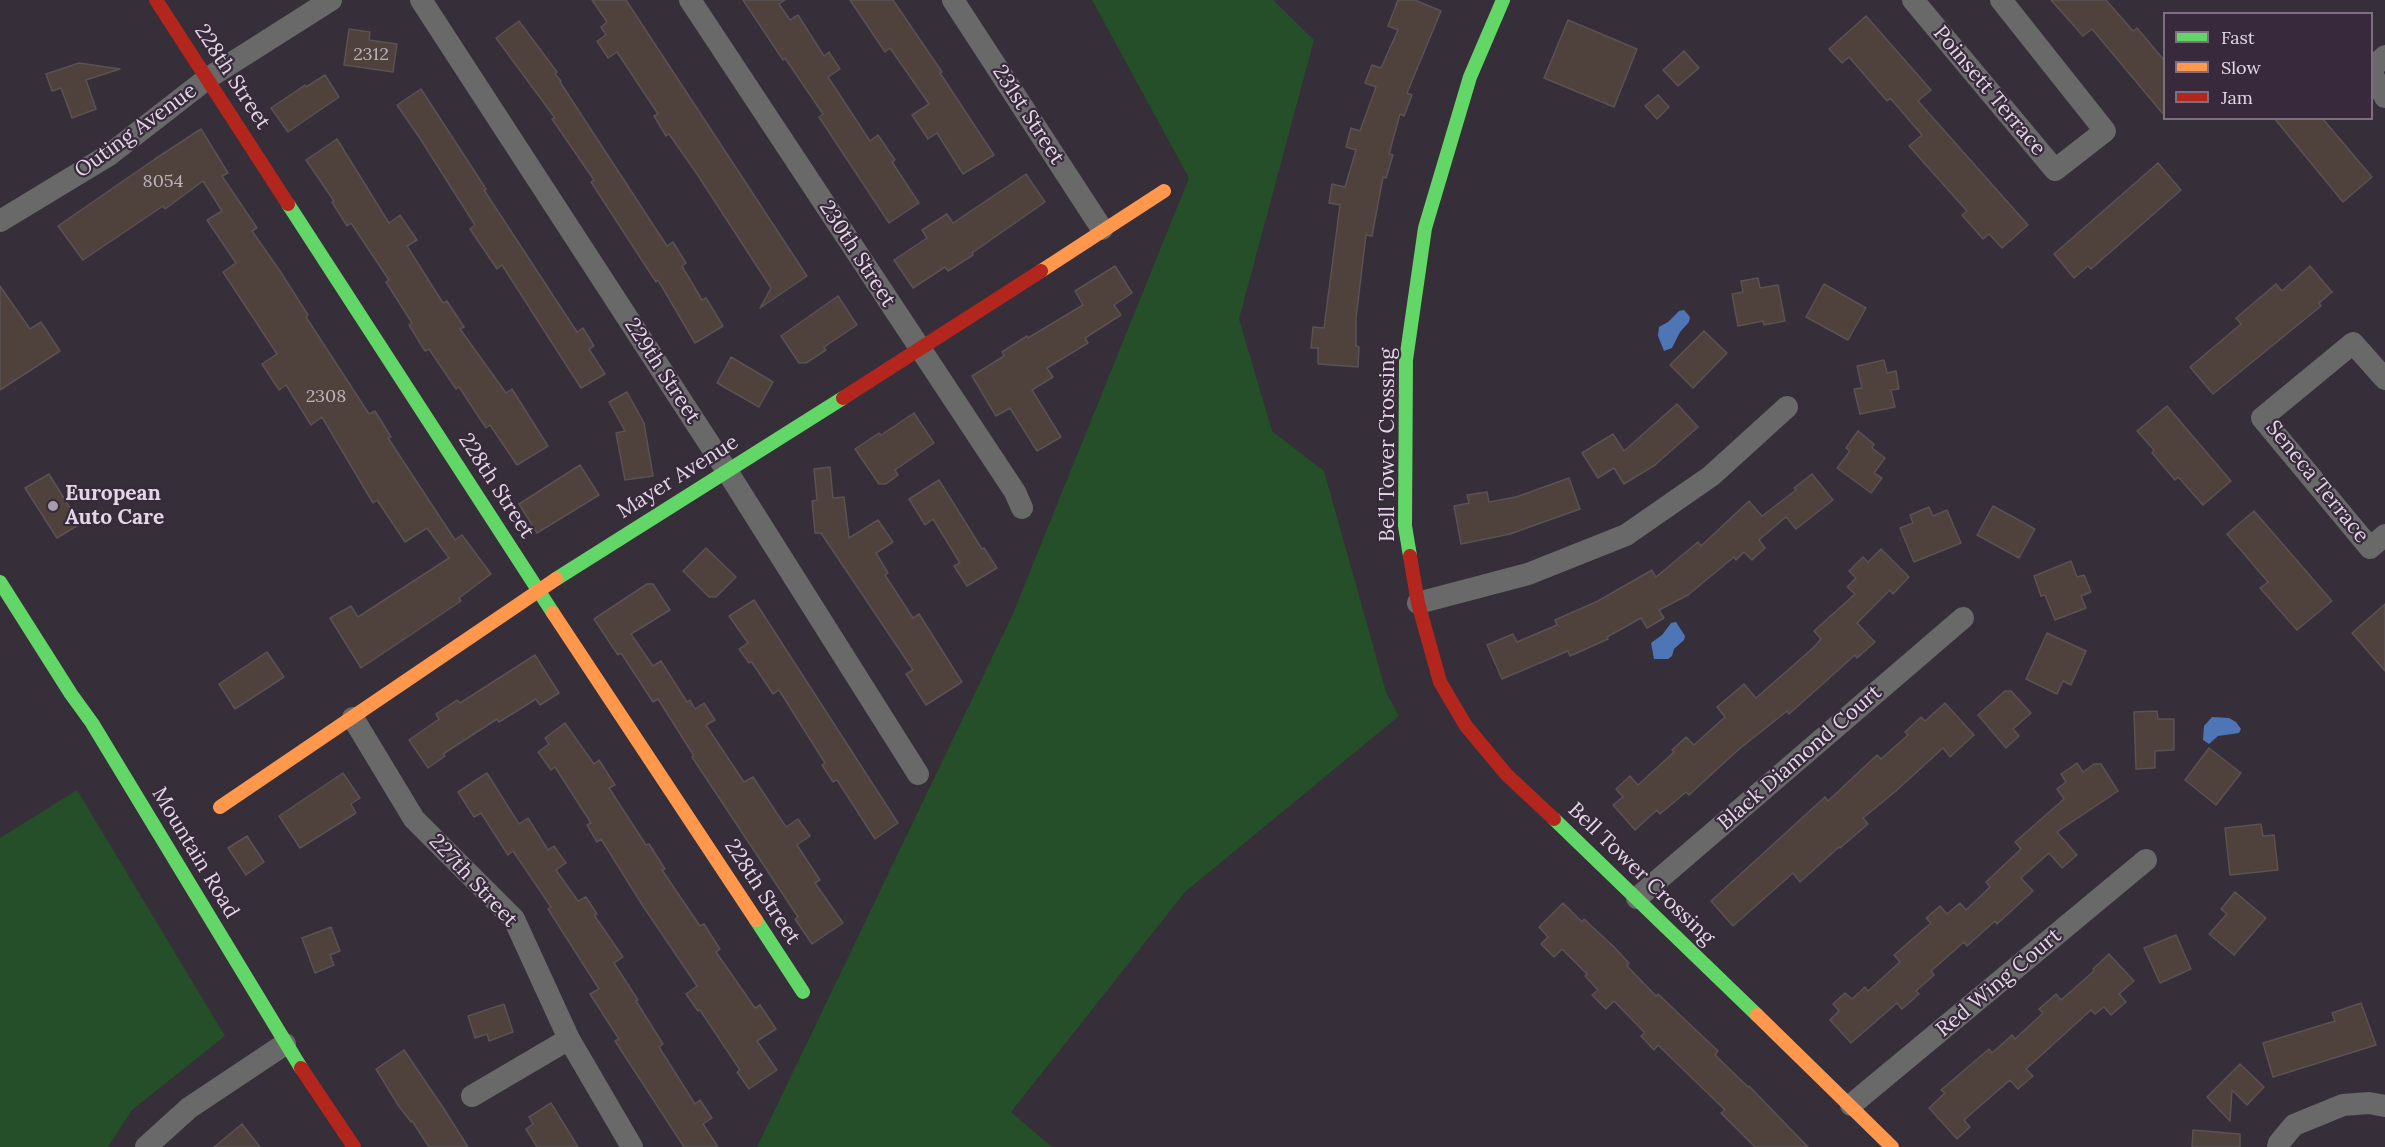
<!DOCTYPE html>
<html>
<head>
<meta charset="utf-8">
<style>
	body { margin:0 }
	#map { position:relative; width:2385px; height:1147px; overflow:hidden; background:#362e38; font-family:Lora,serif }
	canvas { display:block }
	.legend { position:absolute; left:2163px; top:12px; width:210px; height:108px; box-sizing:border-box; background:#382a3c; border:2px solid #7c707f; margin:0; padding:8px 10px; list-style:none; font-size:18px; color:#e1d8e3 }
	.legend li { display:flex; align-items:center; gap:12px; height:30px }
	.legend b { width:30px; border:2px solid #7c707f }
</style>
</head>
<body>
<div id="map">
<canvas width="2385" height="1147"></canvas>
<ul class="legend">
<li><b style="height:8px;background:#63d668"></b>Fast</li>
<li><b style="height:8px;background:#ff974d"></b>Slow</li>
<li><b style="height:8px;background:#b3261e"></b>Jam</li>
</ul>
</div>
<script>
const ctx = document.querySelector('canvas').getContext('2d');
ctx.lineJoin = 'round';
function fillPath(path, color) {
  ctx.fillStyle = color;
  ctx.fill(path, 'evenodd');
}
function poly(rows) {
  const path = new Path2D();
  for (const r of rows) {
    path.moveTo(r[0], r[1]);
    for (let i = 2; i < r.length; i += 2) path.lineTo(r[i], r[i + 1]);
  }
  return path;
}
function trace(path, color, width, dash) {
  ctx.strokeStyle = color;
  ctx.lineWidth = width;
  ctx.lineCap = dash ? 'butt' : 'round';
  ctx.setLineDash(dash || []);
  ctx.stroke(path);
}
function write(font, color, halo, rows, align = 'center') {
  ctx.font = font + ' Lora,serif';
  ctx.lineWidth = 4.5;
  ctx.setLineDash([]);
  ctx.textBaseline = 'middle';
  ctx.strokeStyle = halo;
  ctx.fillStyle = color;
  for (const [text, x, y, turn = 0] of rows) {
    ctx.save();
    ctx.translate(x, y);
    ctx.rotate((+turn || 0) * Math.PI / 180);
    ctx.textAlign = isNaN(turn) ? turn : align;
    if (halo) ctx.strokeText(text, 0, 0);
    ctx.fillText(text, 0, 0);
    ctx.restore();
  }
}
fillPath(poly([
	[1092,0,1273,0,1314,40,1239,319,1272,431,1324,471,1386,692,1399,716,1185,892,1011,1112,1052,1147,757,1147,1012,616,1189,178],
	[77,790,225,1036,132,1110,108,1147,0,1147,0,838]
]), '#244f28');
fillPath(poly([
	[1684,310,1690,317,1689,322,1680,332,1672,348,1664,351,1658,336,1659,327,1668,322,1679,311],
	[1676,622,1685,636,1684,640,1674,649,1672,656,1668,659,1654,659,1651,643,1662,635,1671,623],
	[2212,717,2229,718,2236,722,2241,729,2239,733,2218,736,2209,744,2203,740,2204,726]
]), '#4e75b6');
const building = poly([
	[592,0,626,0,807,276,760,308,771,288,697,174,669,134,666,136,654,116,658,114,617,52,608,58,597,41,606,35,601,27,607,22,592,0],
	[743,0,785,0,779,4,790,20,798,15,824,56,829,52,840,69,828,77,870,141,878,135,895,160,892,162,919,203,889,223,819,117,823,114,785,58,783,60,743,0],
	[850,0,893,0,942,72,940,73,994,155,963,174,937,133,928,139,912,115,929,104,890,48,885,52,850,0],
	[1398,0,1415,0,1441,11,1407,93,1412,95,1404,116,1400,114,1389,154,1393,155,1386,178,1383,177,1372,236,1366,235,1356,318,1356,346,1359,347,1358,367,1318,364,1318,348,1311,348,1313,327,1324,328,1340,205,1329,203,1332,184,1345,187,1356,150,1346,147,1351,128,1360,131,1376,87,1365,83,1372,65,1381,68,1398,30,1388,26,1398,0],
	[2051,0,2106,0,2133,31,2137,28,2164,60,2164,115,2092,29,2083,36,2051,0],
	[1866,16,1931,90,1918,101,2028,225,2002,248,1989,234,1983,239,1962,215,1967,211,1909,146,1922,135,1890,98,1887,101,1849,57,1842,63,1829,49,1866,16],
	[1568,20,1637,49,1614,107,1544,78,1568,20],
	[519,21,557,72,555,74,561,81,560,82,667,246,673,242,686,263,682,266,702,300,706,298,723,326,695,343,658,280,656,282,591,182,594,180,552,119,555,118,496,38,519,21],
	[349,29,370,32,369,40,397,44,393,72,344,65,349,29],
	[1684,51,1699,68,1678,86,1663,70,1684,51],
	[79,63,120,69,86,80,96,109,72,118,61,88,52,91,46,74,79,63],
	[325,75,339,97,288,132,271,108,305,85,306,87,325,75],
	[421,89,486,189,484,190,577,332,583,328,594,346,589,349,605,374,581,388,502,265,497,269,470,229,475,225,421,140,397,105,421,89],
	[1658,95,1669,107,1657,119,1645,106,1658,95],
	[2274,118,2322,118,2372,177,2343,202,2274,118],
	[201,129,228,173,222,176,257,228,252,231,280,271,308,315,306,317,369,414,375,411,391,437,388,438,455,540,462,535,491,574,459,598,461,601,361,668,330,618,351,606,358,617,449,558,427,528,405,542,377,500,373,503,322,417,311,425,286,385,279,390,262,364,277,354,223,272,236,263,207,220,222,211,203,181,165,209,163,206,83,260,58,226,155,159,201,129],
	[337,139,389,223,400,215,417,240,407,246,443,303,447,301,464,327,460,329,506,393,512,389,548,446,517,465,490,425,486,428,459,387,456,389,429,349,425,351,409,325,412,323,386,282,389,280,351,223,347,226,332,202,334,201,306,160,337,139],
	[2158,163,2181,190,2091,269,2088,266,2074,278,2054,254,2158,163],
	[1026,174,1045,202,972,253,973,255,948,271,945,267,913,288,894,260,927,238,922,230,947,214,953,223,1026,174],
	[1115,266,1132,293,1114,305,1121,315,1085,338,1088,343,1047,368,1053,377,1032,390,1061,437,1037,451,1010,408,996,416,972,376,1004,356,1002,352,1027,336,1028,338,1083,305,1075,291,1115,266],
	[2310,266,2332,292,2319,303,2321,306,2213,394,2190,367,2241,324,2236,318,2276,284,2282,291,2310,266],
	[1758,278,1760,288,1778,285,1785,321,1764,325,1763,321,1738,326,1732,294,1743,292,1741,281,1758,278],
	[1824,284,1866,308,1848,340,1806,317,1824,284],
	[0,286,30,329,41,322,60,351,0,390,0,286],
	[838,296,857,325,824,347,826,350,806,363,799,363,781,336,838,296],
	[1704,331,1727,353,1693,388,1670,365,1704,331],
	[731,357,773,382,759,407,717,383,731,357],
	[1884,360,1887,373,1896,371,1899,389,1891,390,1895,407,1860,414,1854,389,1862,388,1857,366,1884,360],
	[627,392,644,423,653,476,625,480,616,433,625,431,609,402,627,392],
	[1677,404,1698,427,1655,465,1624,484,1614,468,1598,478,1582,453,1613,434,1624,451,1677,404],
	[2167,406,2231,481,2203,505,2178,477,2175,480,2152,453,2154,450,2137,431,2167,406],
	[914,413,934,443,895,470,898,475,886,484,879,484,855,449,879,433,881,435,914,413],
	[1858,431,1874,444,1872,448,1885,458,1874,473,1882,478,1871,493,1837,468,1850,451,1846,448,1858,431],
	[580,465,599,495,537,533,519,504,580,465],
	[830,467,833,498,844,497,849,538,878,520,893,542,876,553,888,573,885,575,913,618,919,614,962,682,926,705,906,674,913,670,821,533,815,533,812,501,817,500,814,469,830,467],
	[49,474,80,524,57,538,25,488,49,474],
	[1812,474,1833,500,1796,529,1786,517,1759,540,1765,548,1752,560,1744,552,1736,560,1734,557,1688,595,1659,610,1664,618,1647,628,1641,618,1607,637,1608,639,1570,656,1568,651,1502,679,1487,645,1513,634,1517,642,1557,625,1555,620,1598,601,1652,570,1656,577,1698,542,1701,546,1749,501,1762,516,1796,490,1794,488,1812,474],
	[1569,478,1580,509,1510,534,1461,544,1454,506,1469,503,1467,495,1487,492,1489,502,1516,497,1569,478],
	[939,480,982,549,984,548,997,568,967,586,954,566,960,563,933,519,925,525,909,499,939,480],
	[1993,506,2035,529,2019,558,1977,535,1993,506],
	[1929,507,1933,516,1947,510,1961,543,1914,562,1900,528,1913,523,1910,515,1929,507],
	[2254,511,2332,601,2297,630,2260,588,2268,582,2227,534,2254,511],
	[706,548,736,577,716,597,709,597,683,571,706,548],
	[1881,549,1909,577,1893,594,1890,590,1857,623,1875,642,1857,658,1855,655,1789,714,1787,711,1738,750,1689,795,1686,792,1660,814,1657,810,1635,830,1613,805,1623,797,1616,789,1630,776,1638,785,1674,752,1672,750,1686,737,1694,745,1725,717,1717,707,1744,684,1756,698,1813,648,1821,639,1814,631,1855,594,1847,587,1856,578,1849,571,1863,557,1868,562,1881,549],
	[2071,561,2077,577,2084,575,2091,592,2081,596,2086,608,2055,620,2045,595,2041,596,2034,576,2071,561],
	[647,584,653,584,670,610,631,634,653,666,661,661,687,702,690,700,695,709,704,703,715,720,706,725,744,782,753,777,786,827,798,819,810,836,797,845,820,880,815,883,843,923,812,944,795,919,798,917,692,757,694,756,658,699,653,702,621,653,618,655,594,619,647,584],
	[754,600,898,823,875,839,837,780,833,782,822,765,825,763,779,690,773,694,751,661,749,663,739,649,748,643,729,616,754,600],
	[2385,604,2385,671,2352,633,2385,604],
	[2047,633,2086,651,2071,685,2063,681,2057,694,2026,679,2047,633],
	[267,652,284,677,235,709,219,684,267,652],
	[535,655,559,693,540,705,536,699,499,722,497,719,443,754,445,756,428,768,409,740,439,719,436,714,457,700,460,703,535,655],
	[2005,691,2011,691,2031,713,2013,729,2019,736,2006,748,1978,715,2005,691],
	[1945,703,1974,735,1950,757,1943,748,1896,791,1863,818,1868,824,1840,848,1839,847,1800,882,1793,873,1733,926,1711,901,1825,797,1828,801,1877,755,1881,759,1908,735,1905,732,1921,717,1925,721,1945,703],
	[2157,711,2158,719,2174,719,2174,750,2155,751,2155,768,2136,769,2134,712,2157,711],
	[565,723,594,764,599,760,615,785,609,788,646,845,649,844,665,869,662,870,700,926,704,924,720,949,716,952,755,1008,760,1005,776,1029,757,1041,777,1070,749,1089,737,1072,740,1070,700,1010,698,1011,686,994,697,986,643,906,601,839,597,842,587,825,591,823,555,767,551,770,538,752,549,744,545,738,565,723],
	[2209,748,2241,773,2216,805,2185,780,2209,748],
	[2077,763,2083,772,2094,764,2101,764,2118,791,2057,832,2077,855,2062,868,2049,853,2021,878,2033,891,1997,924,1995,921,1967,946,1964,942,1931,971,1934,975,1916,991,1919,994,1902,1009,1897,1003,1851,1043,1830,1020,1839,1011,1833,1004,1845,993,1852,999,1865,987,1868,991,1900,962,1894,955,1931,923,1926,918,1940,906,1947,914,1960,903,1966,910,1990,887,1986,882,2021,849,2015,842,2064,799,2057,789,2066,782,2061,774,2077,763],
	[343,773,360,798,351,804,356,813,300,848,279,816,343,773],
	[487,773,519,824,528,818,548,850,554,846,566,863,556,870,578,901,586,897,597,914,594,915,623,957,614,963,638,1000,636,1001,663,1044,659,1047,695,1104,700,1100,712,1118,703,1124,718,1147,684,1147,615,1041,619,1039,590,994,599,989,548,909,551,907,513,851,508,855,481,813,474,817,458,792,487,773],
	[2261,824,2263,836,2274,835,2278,870,2230,875,2225,828,2261,824],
	[247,836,264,862,246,875,228,848,247,836],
	[2235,892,2266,918,2234,955,2209,934,2227,914,2221,909,2235,892],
	[1563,903,1582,922,1584,919,1614,947,1629,963,1627,966,1656,996,1658,994,1718,1051,1715,1055,1748,1087,1749,1086,1808,1147,1755,1147,1721,1113,1725,1110,1658,1045,1654,1050,1641,1036,1645,1033,1614,1001,1606,1009,1592,995,1598,990,1585,976,1587,974,1562,949,1554,957,1541,944,1548,937,1539,927,1563,903],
	[331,927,340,951,330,955,334,965,315,973,302,938,331,927],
	[2176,935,2191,969,2160,983,2144,948,2176,935],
	[2109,954,2134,981,2119,994,2126,1002,2111,1015,2104,1007,2095,1014,2091,1010,2026,1069,2033,1076,2018,1089,2010,1080,1964,1120,1970,1127,1957,1139,1929,1108,1945,1093,1941,1090,1989,1049,1992,1053,2012,1035,2015,1039,2043,1013,2039,1009,2056,994,2061,1000,2094,971,2093,969,2109,954],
	[2361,1003,2376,1045,2273,1077,2263,1043,2335,1021,2332,1013,2361,1003],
	[504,1004,513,1032,489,1041,487,1034,475,1038,468,1016,504,1004],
	[404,1050,444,1109,468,1147,429,1147,412,1121,411,1122,398,1105,376,1069,404,1050],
	[2240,1064,2264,1087,2247,1105,2232,1090,2230,1121,2207,1097,2240,1064],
	[551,1103,567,1129,578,1147,537,1147,526,1129,533,1124,529,1117,551,1103],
	[242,1124,260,1147,214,1147,242,1124],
	[2193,1130,2240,1134,2240,1147,2192,1147,2193,1130]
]);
fillPath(building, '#4f423d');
trace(building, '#5a5253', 1.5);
trace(poly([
	[421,0,727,471,918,774],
	[690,0,1015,492,1022,508],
	[953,0,1102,229],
	[1913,0,2055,170,2105,131,2001,0],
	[2372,68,2385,56],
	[2372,74,2385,97],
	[0,221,109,155,208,78,331,0],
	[2385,379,2353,343,2262,418,2370,548,2385,535],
	[1418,603,1528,574,1626,535,1711,476,1787,407],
	[353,718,414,819,514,919,569,1039,632,1147],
	[1637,898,1963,618],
	[472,1096,569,1039],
	[1851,1105,2146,860],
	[146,1147,189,1108,285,1044],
	[2278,1147,2279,1143,2294,1125,2343,1105,2369,1103,2385,1106]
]), '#69696a', 22);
trace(poly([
	[288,204,553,613],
	[1410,556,1405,526,1406,360,1425,228,1470,77,1503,0],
	[556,579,843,398],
	[0,582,71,694,92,723,301,1068],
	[1554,819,1757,1015],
	[756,920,803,992]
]), '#63d668', 14);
trace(poly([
	[1041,271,1164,191],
	[553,613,756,920],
	[220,807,556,579],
	[1757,1015,1892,1147]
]), '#ff974d', 14);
trace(poly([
	[156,0,288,204],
	[843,398,1041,271],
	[1410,556,1418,603,1440,682,1466,726,1506,774,1554,819],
	[301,1068,354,1147]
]), '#b3261e', 14);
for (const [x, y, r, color] of [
	[53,506,6,"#a59ca7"]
]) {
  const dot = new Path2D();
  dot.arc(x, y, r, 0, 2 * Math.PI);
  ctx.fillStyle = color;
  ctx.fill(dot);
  trace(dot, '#382a3c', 2);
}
write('18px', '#bcb2ba', null, [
	["2312",371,55],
	["8054",163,182],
	["2308",326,397]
]);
write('21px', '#e1d8e3', '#382a3c', [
	["228th Street",232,77,57],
	["Poinsett Terrace",1989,91,50],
	["231st Street",1028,115,57],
	["Outing Avenue",136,131,-36],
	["230th Street",857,254,57],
	["229th Street",662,371,57],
	["Bell Tower Crossing",1388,445,-90],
	["Mayer Avenue",678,477,-32],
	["Seneca Terrace",2317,482,51],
	["228th Street",496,486,57],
	["Black Diamond Court",1800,758,-41],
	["Mountain Road",195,853,59],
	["Bell Tower Crossing",1641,874,44],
	["227th Street",473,881,47],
	["228th Street",762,892,57],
	["Red Wing Court",1999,983,-40]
]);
write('bold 21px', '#e1d8e3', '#382a3c', [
	["European",65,494],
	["Auto Care",65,518]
], 'left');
</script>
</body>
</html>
